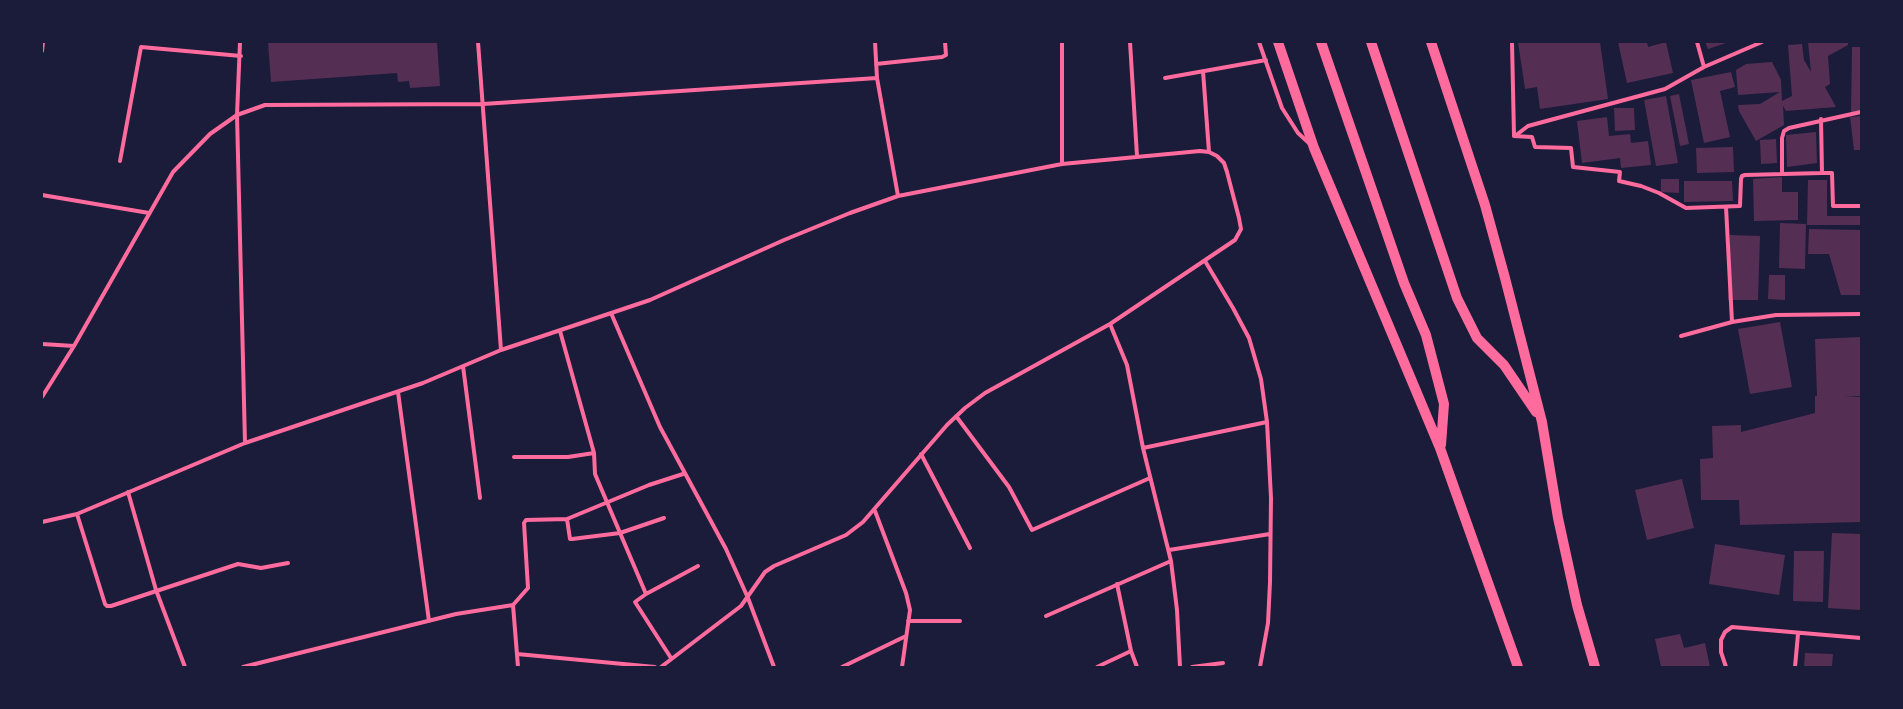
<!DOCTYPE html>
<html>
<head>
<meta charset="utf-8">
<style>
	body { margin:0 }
	#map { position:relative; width:1903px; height:709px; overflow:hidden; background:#1b1b3a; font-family:"Varela Round",sans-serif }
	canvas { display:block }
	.frame { position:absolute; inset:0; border:43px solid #1b1b3a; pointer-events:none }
</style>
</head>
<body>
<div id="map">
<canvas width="1903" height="709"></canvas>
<div class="frame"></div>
</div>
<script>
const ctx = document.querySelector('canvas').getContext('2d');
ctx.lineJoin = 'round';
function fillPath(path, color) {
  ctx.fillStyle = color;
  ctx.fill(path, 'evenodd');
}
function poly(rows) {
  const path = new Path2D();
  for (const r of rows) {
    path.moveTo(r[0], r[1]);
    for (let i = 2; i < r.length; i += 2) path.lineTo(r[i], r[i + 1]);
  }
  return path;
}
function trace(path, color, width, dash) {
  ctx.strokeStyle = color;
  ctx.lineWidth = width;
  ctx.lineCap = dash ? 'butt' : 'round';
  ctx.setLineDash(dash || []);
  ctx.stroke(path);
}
fillPath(poly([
	[268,42,437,42,440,86,410,88,409,81,398,82,397,73,271,82],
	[1518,42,1600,42,1608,99,1540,109,1537,87,1525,89],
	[1618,42,1647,42,1648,47,1666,42,1673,73,1627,83],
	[1705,42,1729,42,1708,49],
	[1808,42,1848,42,1848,45,1828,56,1830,84,1825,87,1836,107,1786,111,1783,106,1784,125,1756,141,1739,111,1738,105,1760,104,1780,92,1738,95,1736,70,1746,64,1772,62,1781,80,1782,101,1792,96,1788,45,1802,44,1804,60,1811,72],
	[1852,47,1861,47,1861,112,1851,112],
	[1731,72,1735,87,1720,91,1730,137,1704,143,1691,80],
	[1679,94,1689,144,1680,146,1670,96],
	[1666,96,1678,163,1656,166,1644,100],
	[1614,108,1634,108,1635,130,1615,131],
	[1861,116,1861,150,1854,150,1850,117],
	[1607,117,1609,136,1630,134,1631,143,1648,141,1651,165,1621,168,1620,158,1582,163,1577,121],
	[1816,132,1817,163,1787,167,1786,135],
	[1776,139,1777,163,1761,164,1760,140],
	[1733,147,1734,172,1697,173,1696,148],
	[1782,177,1782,192,1798,192,1798,220,1754,221,1753,179],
	[1661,179,1679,179,1679,193,1661,192],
	[1808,180,1827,180,1827,216,1861,216,1861,225,1807,225],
	[1684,181,1732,181,1733,201,1684,202],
	[1780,223,1806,224,1805,269,1779,268],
	[1809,229,1861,230,1861,295,1841,295,1829,254,1808,254],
	[1730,235,1760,236,1758,300,1728,300],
	[1769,275,1785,275,1785,300,1768,299],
	[1780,322,1792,387,1750,394,1738,329],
	[1861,337,1861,396,1845,397,1861,397,1861,522,1740,525,1739,500,1701,500,1700,459,1713,458,1712,426,1741,425,1741,432,1815,413,1815,396,1817,396,1815,339],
	[1682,479,1694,528,1647,540,1635,490],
	[1832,533,1861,534,1861,610,1828,608],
	[1715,544,1785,555,1779,595,1709,584],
	[1794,551,1824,551,1823,602,1793,601],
	[1680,634,1684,648,1705,643,1710,667,1661,667,1655,639],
	[1805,653,1833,654,1832,667,1804,667]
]), '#542f53');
trace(poly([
	[478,42,501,350],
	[875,42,877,78,898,196],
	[1062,42,1062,164],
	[1130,42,1137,156],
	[1259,42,1282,108,1298,133,1310,144],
	[1512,42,1514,136],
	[1697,42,1704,67],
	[42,51,43,42],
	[876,64,942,57,946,55,945,42],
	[1203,71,1209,152],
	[1165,78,1266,60],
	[1821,119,1822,173],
	[1514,136,1532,137,1535,147,1571,148,1573,167,1620,172,1619,181,1641,186,1659,193,1686,208,1740,206,1741,179,1742,176,1745,175,1822,173,1832,173,1833,206,1861,206],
	[1515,136,1528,126,1665,89,1704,67,1762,42],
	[120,161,141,47,241,56],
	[1782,174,1782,138,1784,131,1789,128,1861,112],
	[42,195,149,213],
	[1726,207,1732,322],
	[1205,261,1233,308,1249,338,1261,379,1267,422,1271,498,1270,582,1268,623,1260,667],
	[611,313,660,427,726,549,748,598,774,667],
	[1110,324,1127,365,1143,448,1171,561,1177,610,1180,667],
	[560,331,594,453,595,474,646,594,635,602,671,658],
	[1681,336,1732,322,1776,315,1861,314],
	[42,344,74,346],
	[463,366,480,498],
	[398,392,429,621],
	[42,397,74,346,173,172,210,134,237,115,240,42],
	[956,416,1009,487,1032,530,1150,478],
	[245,443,237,115,265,105,483,104,877,78],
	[1143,448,1267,422],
	[921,454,970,548],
	[514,457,568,457,594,453],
	[128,492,156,590,185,667],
	[875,511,906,593,910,610,902,667],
	[77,514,105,604,107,606,111,606,238,564,261,568,288,563],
	[567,519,570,539,572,539,620,533,664,518],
	[42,522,77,514,245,443,423,383,501,350,650,300,784,240,850,213,898,196,1062,164,1200,151,1209,152,1217,156,1224,163,1227,172,1239,218,1241,229,1235,240,1110,324,985,393,965,408,947,425,863,522,846,535,774,566,765,572,741,606,661,667],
	[1169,550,1270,534],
	[1117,584,1131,651,1137,667],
	[646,594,698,566],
	[1046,616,1171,561],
	[908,621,960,621],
	[517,654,655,667],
	[243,667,456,614,513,605],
	[518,667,513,605,528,588,524,523,526,520,567,519,649,485,683,474],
	[842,667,906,636],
	[1097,667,1131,651],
	[1192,667,1223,663],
	[1726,667,1721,652,1721,640,1725,632,1732,627,1861,638],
	[1795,667,1798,634]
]), '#ff6b9d', 4);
trace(poly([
	[1278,42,1314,148,1440,448,1518,667],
	[1321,42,1404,283,1426,335,1444,404,1441,445],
	[1371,42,1457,298,1477,338,1504,365,1536,412],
	[1431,42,1485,205,1505,278,1542,422,1558,518,1577,605,1595,667]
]), '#ff6b9d', 10);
</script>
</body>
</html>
